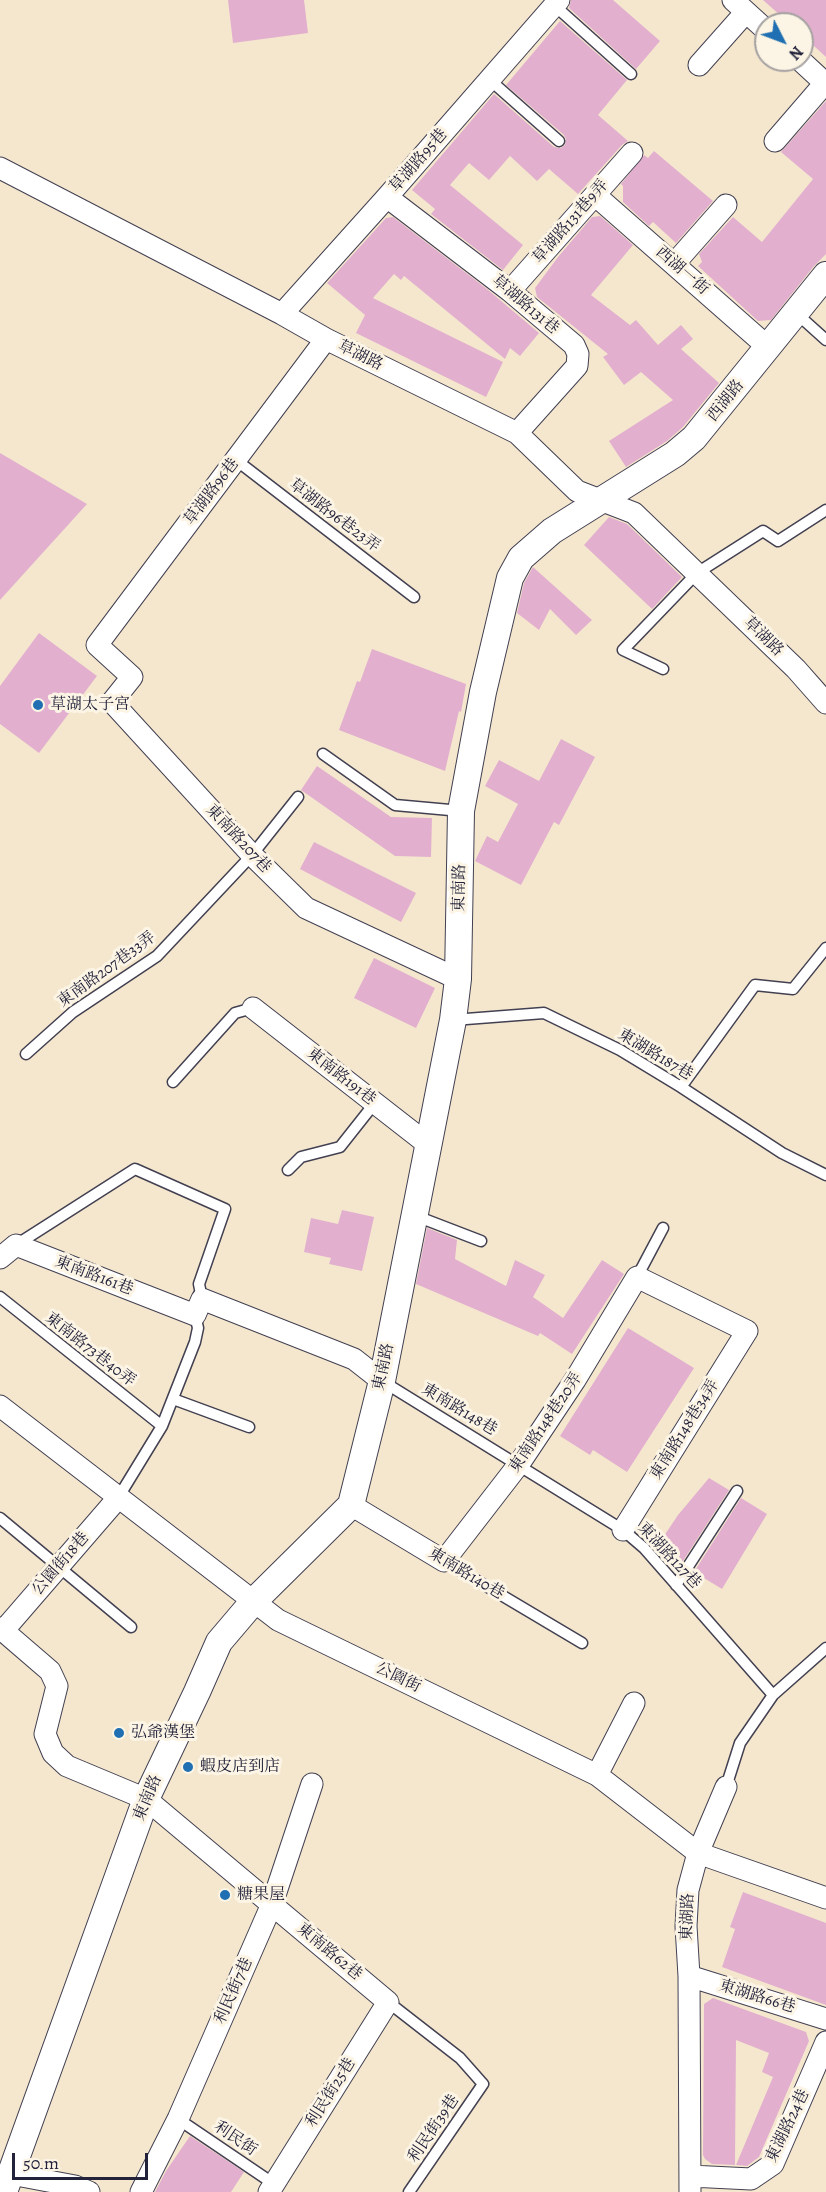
<!DOCTYPE html>
<html>
<head>
<meta charset="utf-8">
<style>
	body { margin:0 }
	#map { position:relative; width:826px; height:2192px; overflow:hidden; background:#f5e7ce; font-family:Alegreya,serif }
	canvas { display:block }
	.north { position:absolute; left:754px; top:12px; width:60px; height:60px; box-sizing:border-box; background:#fcf5e5; border:2px solid #a5a1a1; border-radius:50%; rotate:132deg; font-size:16px; font-weight:700; line-height:24px; text-align:center; color:#22223b }
	.north::after { content:''; display:block; margin:auto; width:21px; height:27px; background:#1f6fb2; clip-path:polygon(50% 0,100% 100%,50% 72%,0 100%) }
	.scale { position:absolute; left:12px; top:2153px; width:136px; height:27px; box-sizing:border-box; border:3px solid #22223b; border-top:0; padding-left:8px; font-size:18px; line-height:21px; white-space:nowrap; color:#22223b; -webkit-text-stroke:4px #fcf5e5; paint-order:stroke }
</style>
</head>
<body>
<div id="map">
<canvas width="826" height="2192"></canvas>
<div class="north">N</div>
<div class="scale">50 m</div>
</div>
<script>
const ctx = document.querySelector('canvas').getContext('2d');
ctx.lineJoin = 'round';
function fillPath(path, color) {
  ctx.fillStyle = color;
  ctx.fill(path, 'evenodd');
}
function poly(rows) {
  const path = new Path2D();
  for (const r of rows) {
    path.moveTo(r[0], r[1]);
    for (let i = 2; i < r.length; i += 2) path.lineTo(r[i], r[i + 1]);
  }
  return path;
}
function trace(path, color, width, dash) {
  ctx.strokeStyle = color;
  ctx.lineWidth = width;
  ctx.lineCap = dash ? 'butt' : 'round';
  ctx.setLineDash(dash || []);
  ctx.stroke(path);
}
function write(font, color, halo, rows, align = 'center') {
  ctx.font = font + ' Alegreya,"Noto Serif TC",serif';
  ctx.lineWidth = 6;
  ctx.setLineDash([]);
  ctx.textBaseline = 'middle';
  ctx.strokeStyle = halo;
  ctx.fillStyle = color;
  for (const [text, x, y, turn = 0] of rows) {
    ctx.save();
    ctx.translate(x, y);
    ctx.rotate((+turn || 0) * Math.PI / 180);
    ctx.textAlign = isNaN(turn) ? turn : align;
    if (halo) ctx.strokeText(text, 0, 0);
    ctx.fillText(text, 0, 0);
    ctx.restore();
  }
}
fillPath(poly([
	[228,0,304,0,308,33,233,43],
	[571,0,613,0,660,41,636,69,569,8],
	[763,0,826,0,826,57,802,35,802,24,790,24],
	[560,21,627,80,598,115,628,141,622,145,578,194,549,169,537,181,510,156,489,180,469,163,450,185,523,245,503,270,431,214,435,209,412,190,494,94,554,147,561,148,565,145,566,139,564,135,506,85],
	[826,101,826,254,814,266,771,320,758,321,698,266,702,262,699,254,733,217,762,242,813,179,781,152],
	[654,151,713,201,676,243,653,222,649,226,623,202,623,186,621,184,644,155,648,158],
	[600,216,633,245,591,295,630,325,636,320,658,345,681,325,693,339,681,349,719,383,683,427,667,441,626,467,609,441,673,400,641,372,624,385,603,357,608,354,537,297,535,288,558,257,592,217],
	[393,217,487,289,539,333,520,356,510,348,505,359,404,276,401,280,394,274,373,298,503,362,486,397,356,333,365,315,327,283,386,218],
	[0,453,87,504,0,600],
	[609,517,627,524,682,577,652,609,584,545],
	[533,567,592,620,576,635,550,609,539,630,517,613,524,583],
	[39,633,97,676,39,753,0,724,0,686],
	[372,649,466,684,461,712,459,711,445,771,339,730,357,681,360,682],
	[561,739,595,757,559,825,554,822,521,885,475,861,487,836,498,842,518,804,485,786,499,760,539,781],
	[317,766,391,817,432,818,431,857,395,856,301,790],
	[314,842,416,893,401,922,300,869],
	[374,958,435,988,416,1028,354,998],
	[342,1210,374,1217,362,1271,329,1264,331,1258,304,1252,311,1218,338,1224],
	[427,1228,457,1240,455,1259,506,1286,515,1260,545,1275,533,1297,563,1318,602,1260,624,1274,572,1354,540,1333,538,1336,416,1284],
	[628,1328,694,1368,627,1472,593,1450,590,1455,560,1436],
	[709,1478,729,1490,681,1564,656,1548,678,1515],
	[741,1498,767,1514,722,1589,694,1572],
	[743,1892,826,1923,826,2005,722,1967,735,1929,730,1927],
	[713,1998,806,2032,809,2041,759,2157,747,2166,736,2165,773,2077,762,2072,769,2053,736,2040,735,2165,712,2164,705,2159,703,2155,704,2004],
	[190,2136,244,2172,231,2192,155,2192,166,2171]
]), '#e2b0ce');
const service = poly([
	[554,5,631,74],
	[490,80,559,141],
	[796,313,826,340],
	[236,460,414,597],
	[663,669,623,650,697,573,763,531,778,541,826,510],
	[323,754,395,805,461,811],
	[453,1020,544,1013,620,1050,681,1087,782,1153,826,1175],
	[26,1054,73,1012,157,956,252,855,298,797],
	[173,1082,235,1013,253,1008],
	[681,1087,755,985,793,989,826,948],
	[288,1170,301,1157,340,1147,374,1104],
	[416,1216,481,1241],
	[16,1245,135,1169,225,1209,199,1284,202,1299],
	[637,1277,663,1228],
	[0,1297,162,1426],
	[382,1381,623,1530,644,1548,773,1695],
	[173,1399,249,1427],
	[118,1498,162,1426,195,1342,198,1328,195,1315],
	[0,1518,131,1627],
	[444,1561,582,1643],
	[676,1585,737,1491],
	[726,1787,740,1743,773,1695,826,1648],
	[388,2002,460,2058,483,2084,409,2192],
	[178,2119,274,2184]
]);
const minor = poly([
	[733,0,766,30],
	[800,60,826,84],
	[699,65,746,12],
	[775,141,825,83],
	[0,168,282,314,326,339,517,433,577,491,634,513,796,669,826,703],
	[595,195,769,348],
	[387,197,510,291,574,345,578,354,577,366,517,433],
	[674,264,726,205],
	[510,291,632,153],
	[282,314,387,197,559,0],
	[326,339,97,645,132,677,112,702,252,855,306,908,458,979],
	[253,1008,430,1146],
	[0,1258,16,1245,195,1315,202,1299,354,1359,382,1381],
	[0,1406,278,1620,597,1775,698,1853,826,1898],
	[351,1505,444,1561,519,1464,575,1380,637,1277,747,1331,623,1530],
	[0,1628,50,1671,57,1686,45,1734,53,1753,67,1766,146,1799,388,2002,269,2192],
	[3,1631,118,1498],
	[597,1775,634,1703],
	[689,1976,826,2019],
	[11,2174,75,2186,89,2192],
	[690,2176,751,2179,773,2164,826,2042],
	[141,2192,178,2119,272,1904,312,1784],
	[690,2192,689,1976,686,1926,688,1890,698,1853,726,1787]
]);
const tertiary = poly([
	[4,2192,146,1799,197,1692,219,1642,253,1602,351,1505,382,1381,453,1020,458,979,461,811,483,692,510,578,521,558,552,531,675,454,694,438,826,275]
]);
trace(service, '#424051', 13);
trace(minor, '#424051', 23);
trace(tertiary, '#424051', 28);
trace(service, '#fff', 10);
trace(minor, '#fff', 21);
trace(tertiary, '#fff', 26);
for (const [x, y, r, color] of [
	[38,705,6,"#1f6fb2"],
	[119,1733,6,"#1f6fb2"],
	[188,1767,6,"#1f6fb2"],
	[225,1895,6,"#1f6fb2"]
]) {
  const dot = new Path2D();
  dot.arc(x, y, r, 0, 2 * Math.PI);
  ctx.fillStyle = color;
  ctx.fill(dot);
  trace(dot, '#fcf5e5', 2);
}
write('16px', '#22223b', '#fcf5e5', [
	["草湖路95巷",419,161,-49],
	["草湖路131巷9弄",571,222,-49],
	["西湖一街",682,271,41],
	["草湖路131巷",525,305,40],
	["草湖路",360,356,26],
	["西湖路",726,401,-51],
	["草湖路96巷",212,492,-53],
	["草湖路96巷23弄",334,516,37],
	["草湖路",763,637,44],
	["東南路207巷",238,839,47],
	["東南路",460,888,-89],
	["東南路207巷33弄",107,970,-36],
	["東湖路187巷",655,1055,31],
	["東南路191巷",341,1077,38],
	["東南路161巷",94,1276,21],
	["東南路73巷40弄",90,1350,38],
	["東南路",384,1367,-78],
	["東南路148巷",459,1410,31],
	["東南路148巷20弄",546,1423,-56],
	["東南路148巷34弄",685,1430,-58],
	["東湖路127巷",669,1556,47],
	["公園街18巷",61,1564,-49],
	["東南路140巷",466,1574,31],
	["公園街",398,1678,26],
	["東南路",148,1798,-67],
	["東湖路",688,1917,-88],
	["東南路62巷",329,1952,40],
	["利民街7巷",234,1991,-66],
	["東湖路66巷",757,1997,17],
	["利民街25巷",331,2093,-58],
	["東湖路24巷",788,2126,-64],
	["利民街39巷",434,2129,-56],
	["利民街",235,2139,34]
]);
write('16px', '#22223b', '#fcf5e5', [
	["草湖太子宮",50,705],
	["弘爺漢堡",131,1733],
	["蝦皮店到店",200,1767],
	["糖果屋",237,1895]
], 'left');
</script>
</body>
</html>
